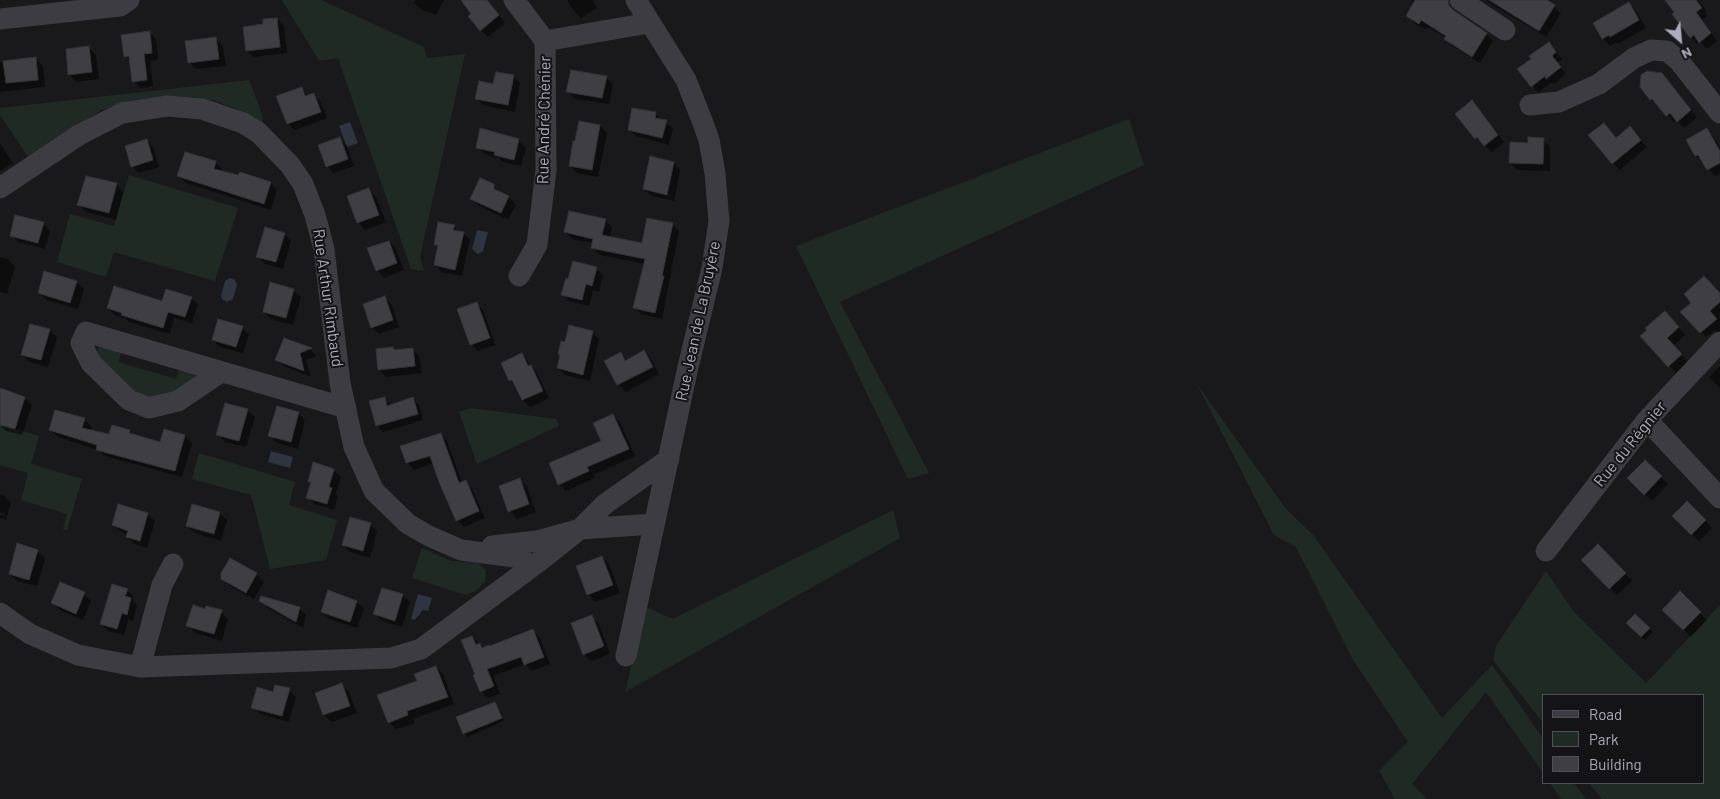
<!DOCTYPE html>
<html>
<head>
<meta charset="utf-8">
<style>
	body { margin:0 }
	#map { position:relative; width:1720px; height:799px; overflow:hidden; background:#19191b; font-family:Barlow,sans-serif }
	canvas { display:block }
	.legend { position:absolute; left:1542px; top:694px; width:162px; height:90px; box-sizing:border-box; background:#141416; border:1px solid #505158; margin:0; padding:6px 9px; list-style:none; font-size:15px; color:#abacbb }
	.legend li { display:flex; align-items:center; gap:10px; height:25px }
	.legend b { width:25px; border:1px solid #505158 }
	.north { position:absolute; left:1655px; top:15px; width:50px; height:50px; -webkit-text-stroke:4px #141416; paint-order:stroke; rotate:153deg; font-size:14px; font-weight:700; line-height:20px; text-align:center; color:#abacbb }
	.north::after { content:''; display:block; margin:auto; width:18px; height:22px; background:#abacbb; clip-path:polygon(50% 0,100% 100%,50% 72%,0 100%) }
</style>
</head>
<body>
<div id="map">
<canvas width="1720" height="799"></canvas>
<ul class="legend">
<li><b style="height:6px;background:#3c3c42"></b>Road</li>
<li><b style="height:14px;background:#202a24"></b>Park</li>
<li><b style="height:14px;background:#3f3e43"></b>Building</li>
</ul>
<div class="north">N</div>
</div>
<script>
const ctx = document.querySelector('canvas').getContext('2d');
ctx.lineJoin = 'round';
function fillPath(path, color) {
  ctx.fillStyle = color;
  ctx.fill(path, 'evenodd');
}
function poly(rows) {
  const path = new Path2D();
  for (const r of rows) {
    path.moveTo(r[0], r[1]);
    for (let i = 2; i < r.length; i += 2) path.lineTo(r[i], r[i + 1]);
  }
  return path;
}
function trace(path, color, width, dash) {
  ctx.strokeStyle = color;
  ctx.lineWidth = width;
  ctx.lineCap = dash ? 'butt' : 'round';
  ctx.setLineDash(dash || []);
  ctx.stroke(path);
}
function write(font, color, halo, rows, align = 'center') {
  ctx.font = font + ' Barlow,sans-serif';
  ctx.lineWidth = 4;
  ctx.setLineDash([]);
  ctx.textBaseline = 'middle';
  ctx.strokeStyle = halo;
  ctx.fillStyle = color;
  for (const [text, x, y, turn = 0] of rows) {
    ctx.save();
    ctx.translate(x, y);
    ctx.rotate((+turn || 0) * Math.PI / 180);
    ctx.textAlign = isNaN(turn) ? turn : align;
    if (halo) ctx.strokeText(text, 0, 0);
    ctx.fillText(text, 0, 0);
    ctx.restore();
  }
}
fillPath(poly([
	[282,0,321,0,424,47,427,58,465,54,420,257,424,271,411,269,338,58,319,61],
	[249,80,262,114,263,125,242,111,215,101,192,97,163,96,133,100,101,110,29,158,0,115,0,108],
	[1129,119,1144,165,840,302,929,473,908,479,796,246],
	[129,175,238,208,215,281,114,252,106,277,57,262,70,214,114,226],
	[100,345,122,348,119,362,176,379,180,366,193,371,197,376,177,394,145,400,97,357,97,351],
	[1197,384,1286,509,1314,536,1442,718,1492,665,1544,740,1544,774,1486,692,1412,784,1427,799,1395,799,1379,771,1408,742,1353,660,1296,547,1274,535],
	[471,408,556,419,559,426,477,464,459,412],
	[0,425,39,436,31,464,82,479,67,530,63,529,67,514,21,500,28,473,0,465],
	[199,453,295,482,289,505,337,520,326,560,270,569,251,495,192,479],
	[893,510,900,538,625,692,646,607,673,619],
	[422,548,451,561,478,563,486,570,485,581,476,591,466,595,412,578],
	[1546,571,1574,612,1646,683,1720,605,1720,799,1602,799,1589,783,1704,783,1704,695,1544,695,1544,724,1493,660,1496,646],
	[1550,783,1574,783,1586,799,1561,799]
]), '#202a24');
fillPath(poly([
	[350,122,358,143,347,147,339,126],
	[477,230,488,232,483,251,478,254,472,249],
	[230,278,235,280,237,285,233,299,227,302,222,299,221,296,225,281],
	[271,451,293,457,290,468,268,462],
	[418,594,432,598,428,611,422,610,420,614,414,620,411,619]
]), '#2e3440');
fillPath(poly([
	[416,0,444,0,436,15,421,9,414,3],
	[462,0,487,0,505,23,488,37,481,30,473,14],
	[567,0,593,0,597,8,581,18,574,11],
	[1410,0,1437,0,1486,34,1493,41,1480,63,1452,46,1446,38,1428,27,1426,30,1414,23,1407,16,1415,3],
	[1486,0,1545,0,1561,13,1546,37,1491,4],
	[1681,0,1698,0,1707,11,1705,12,1708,16,1702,20,1717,41,1707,49,1701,42,1697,44,1691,37],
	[1629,3,1636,11,1646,28,1618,44,1616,42,1610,46,1603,38],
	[277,19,284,26,287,53,254,57,247,51,265,26],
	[149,32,156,39,158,60,150,61,153,86,140,88,134,81,131,62,126,56],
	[216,39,223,46,226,66,196,69,189,62],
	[1549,44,1562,59,1557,63,1566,74,1554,84,1552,82,1538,93,1519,69,1533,59],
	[89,48,96,55,99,79,76,82,69,74],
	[36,59,43,66,45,87,0,92,0,62],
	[513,76,520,83,515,112,483,105,476,98],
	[606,77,613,84,609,104,575,99,568,92],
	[1668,81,1697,117,1684,128,1677,120,1674,122,1659,105,1658,106,1651,100,1641,87],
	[301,88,308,96,313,94,320,101,327,118,295,130,288,124,278,97],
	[1472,101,1504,142,1492,152,1476,138],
	[655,114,673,128,669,145,636,136,629,129],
	[1604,124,1617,139,1630,128,1647,147,1620,170,1613,163],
	[600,126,607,133,598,177,577,173,570,166],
	[1706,129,1713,136,1720,148,1720,173,1715,176,1704,162,1696,156,1687,140],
	[340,139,347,146,354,166,334,173,327,166],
	[146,140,153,147,159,167,139,173,132,166],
	[518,140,526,148,521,166,503,162,499,158,485,154,477,147],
	[1543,140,1550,147,1550,171,1517,170,1510,163],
	[0,143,13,163,0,171],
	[215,162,222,169,222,172,270,183,277,190,271,210,186,183,179,176],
	[674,163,680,170,674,201,651,196,644,189],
	[116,184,123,192,116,220,86,212,79,205],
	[493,186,501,194,509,197,516,205,508,220,479,206,472,199],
	[369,189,376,197,386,222,365,230,358,222],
	[605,220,612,227,610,238,643,244,672,224,679,231,662,319,641,314,634,307,645,264,600,255,593,248,594,243,572,239,565,232],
	[43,223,50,231,45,249,19,242,11,235],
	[454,227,470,239,462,276,442,272,435,265,439,248,435,244],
	[284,234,291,241,283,269,265,264,257,257],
	[389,242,396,249,404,270,384,278,377,270],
	[0,257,8,259,15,267,7,294,0,292],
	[596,268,603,275,599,292,593,290,589,306,569,301,563,294,569,280],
	[76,282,84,289,78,309,47,300,39,293],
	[293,290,301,297,293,325,271,319,264,312],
	[1720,295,1720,331,1718,333,1715,330,1706,337,1682,313,1693,303],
	[191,298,198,304,192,323,174,318,170,334,129,322,125,318,115,315,108,308,163,303],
	[385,298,392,305,399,327,379,334,372,327],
	[476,304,483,310,495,345,478,351,471,344],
	[1672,320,1685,335,1673,346,1688,362,1676,373,1642,336],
	[242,328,249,335,243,353,220,347,213,340],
	[49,330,57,337,48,367,30,362,22,355],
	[592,332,599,339,590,381,565,375,558,368,561,356,559,354,565,343],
	[285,340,311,350,317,356,306,360,311,377,284,366,277,359],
	[393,349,396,351,412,349,419,356,422,373,386,377,379,369],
	[644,352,651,359,659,374,626,392,618,384,606,362,621,354,627,361],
	[522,354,537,373,549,398,530,407,523,400,517,387,510,381,502,363],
	[1720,366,1720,388,1709,377],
	[0,388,24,398,32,405,22,435,6,431,0,425],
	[384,398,391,406,412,399,419,405,423,420,383,432,377,425],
	[247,410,255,417,246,447,225,442,218,435],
	[56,412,85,420,92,427,90,431,110,436,129,431,134,436,161,444,165,430,185,436,192,443,182,477,105,456,98,450,58,437,50,430],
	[298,413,305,420,298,449,277,443,270,436],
	[613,415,620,422,635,456,593,475,595,478,566,491,559,484,603,441],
	[440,434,447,441,462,483,465,482,472,489,485,518,464,527,457,520,434,463,414,470,407,462],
	[1645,462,1668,484,1652,501,1628,478],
	[333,470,341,477,336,494,338,496,334,510,315,504,307,497,312,484,309,481],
	[519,480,527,487,536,512,517,519,510,511,501,486],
	[0,495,4,496,11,503,6,520,0,518,0,515,5,516,5,514,0,512],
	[1686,503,1712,528,1699,541,1674,516],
	[219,513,227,520,221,541,195,533,187,526],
	[147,514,155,521,147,548,135,544,127,537,128,535,121,532,113,525],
	[370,524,377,532,370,558,350,552,343,545],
	[18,545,38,552,45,559,37,586,17,581,10,574],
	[1598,546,1632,581,1617,595,1583,560],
	[602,557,609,564,620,593,595,602,588,594],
	[230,560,256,574,264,582,254,599,230,586,222,578],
	[383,589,403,595,410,602,402,627,382,621,375,614],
	[127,590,133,596,132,600,137,605,133,621,128,619,124,635,108,631,101,624],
	[329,592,357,602,364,609,357,628,329,619,322,612],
	[1680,593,1707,620,1691,637,1664,610],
	[84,594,91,601,83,620,60,610,53,603],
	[260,600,299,608,306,615,303,628,268,608],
	[206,611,221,612,228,619,222,641,195,633,188,626],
	[1635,615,1653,632,1645,640,1628,623],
	[592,617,599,624,610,654,591,661,584,654],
	[533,631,540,638,550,664,532,671,525,664,493,676,500,694,488,698,481,691,476,675,472,637,484,648,491,648],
	[436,667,443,674,454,704,413,719,415,723,396,729,389,722,419,682],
	[342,685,349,692,357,713,332,722,324,715],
	[289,690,296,697,289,722,260,714,253,707,274,693],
	[495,704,498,707,504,721,467,737,464,733]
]), '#0007');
const building = poly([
	[461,0,487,0,499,15,480,31,468,16,471,14,461,0],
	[1415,0,1448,0,1449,6,1453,10,1487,33,1472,57,1444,39,1446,36,1421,20,1419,24,1406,16,1415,0],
	[1489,0,1547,0,1555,5,1539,31,1489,0],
	[1665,0,1696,0,1702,8,1696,12,1711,33,1699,43,1694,35,1690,38,1672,14,1674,12,1665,0],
	[1629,2,1639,20,1610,37,1609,35,1602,39,1593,23,1629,2],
	[277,18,280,47,246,51,243,27,263,24,263,19,277,18],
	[150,31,152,53,144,54,147,80,132,82,129,56,124,57,121,35,150,31],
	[216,37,219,59,188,63,185,41,216,37],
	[1549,42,1556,52,1552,56,1561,67,1546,79,1545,76,1531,87,1517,69,1531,59,1529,56,1549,42],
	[89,46,92,72,68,75,66,49,89,46],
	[36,57,38,80,6,83,3,61,36,57],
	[571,70,607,76,602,98,566,92,571,70],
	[1647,71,1662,73,1691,110,1677,122,1670,113,1666,116,1652,99,1650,100,1640,87,1641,75,1647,71],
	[496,72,514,75,508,105,475,99,479,81,493,84,496,72],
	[302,87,305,96,314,93,321,112,287,124,276,96,302,87],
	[1472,100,1498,135,1484,146,1477,137,1475,139,1455,114,1472,100],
	[632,108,656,112,655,118,667,120,662,138,628,130,632,108],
	[579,121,600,125,592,170,569,166,573,141,575,141,579,121],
	[1604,123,1616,138,1630,126,1641,140,1612,164,1588,135,1604,123],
	[480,128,519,139,514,160,494,155,495,152,476,148,480,128],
	[1707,128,1720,151,1720,163,1707,170,1698,155,1695,156,1686,140,1707,128],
	[340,137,348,159,326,167,318,145,340,137],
	[1528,137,1544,138,1543,164,1509,163,1510,142,1528,143,1528,137],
	[147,139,153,160,131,167,125,146,147,139],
	[185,152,216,161,214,169,238,175,240,172,271,182,264,204,177,176,185,152],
	[650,156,674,162,667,195,643,189,650,156],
	[86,176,117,183,109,213,77,205,86,176],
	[480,178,494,184,494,189,509,196,501,213,470,199,480,178],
	[369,188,379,215,357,223,347,196,369,188],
	[569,211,606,219,602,235,642,243,647,218,673,223,662,276,664,276,655,313,633,308,645,259,591,248,593,239,564,232,569,211],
	[15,215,44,222,38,243,10,236,15,215],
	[438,222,455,225,453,230,464,232,455,270,434,265,438,245,434,245,438,222],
	[265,227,285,233,276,262,256,257,265,227],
	[389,241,397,263,376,271,367,248,389,241],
	[573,261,597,267,592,286,586,284,582,300,561,295,566,278,568,279,573,261],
	[44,271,77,281,70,303,38,293,44,271],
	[1704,276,1720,293,1720,302,1710,311,1717,319,1700,333,1680,312,1691,303,1684,294,1704,276],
	[270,282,294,289,286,318,263,312,270,282],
	[114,286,162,301,166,289,192,297,185,317,168,312,163,328,121,315,122,313,107,308,114,286],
	[385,296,393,320,371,328,363,304,385,296],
	[477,302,490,338,470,345,457,309,477,302],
	[1665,311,1679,327,1667,338,1682,354,1668,367,1640,336,1647,330,1645,328,1665,311],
	[218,319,243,326,236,347,212,340,218,319],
	[30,324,50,329,41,360,21,355,30,324],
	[569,325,593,331,583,375,557,368,560,355,558,354,561,341,565,342,569,325],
	[284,338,312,348,300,353,304,371,275,360,284,338],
	[393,347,394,350,413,348,415,366,378,370,376,349,393,347],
	[644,350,653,367,617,385,604,361,621,352,625,361,644,350],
	[522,353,528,366,531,365,543,391,522,400,512,380,509,381,501,363,522,353],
	[0,388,25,397,15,429,0,425,0,388],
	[385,397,387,406,413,397,418,414,376,426,369,401,385,397],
	[225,403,248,409,239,441,216,435,225,403],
	[277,406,299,412,291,442,268,436,277,406],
	[55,410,85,418,82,428,109,434,112,425,130,430,129,433,160,442,164,429,185,435,175,471,96,450,97,445,49,430,55,410],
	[613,414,629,449,587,467,589,471,558,485,549,463,601,441,593,423,613,414],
	[441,433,459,483,466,480,479,511,456,521,439,482,430,456,406,463,400,446,441,433],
	[1645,460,1662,476,1644,495,1627,478,1645,460],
	[313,462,334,469,329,487,332,488,327,504,306,498,311,482,308,482,313,462],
	[520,478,529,504,508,512,499,486,520,478],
	[1687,501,1706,520,1691,535,1672,516,1687,501],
	[118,504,148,513,140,541,126,537,128,531,112,525,118,504],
	[192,504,220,512,214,534,186,526,192,504],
	[350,517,371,523,363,551,342,545,350,517],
	[17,543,38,550,29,580,9,574,17,543],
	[1598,544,1626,573,1609,589,1581,560,1598,544],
	[602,556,613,585,587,595,576,566,602,556],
	[230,558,257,573,246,593,221,579,221,573,230,558],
	[60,582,85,592,76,614,51,603,60,582],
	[112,584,128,589,125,596,131,598,127,615,122,613,117,629,100,624,112,584],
	[382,588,403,594,395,621,373,614,382,588],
	[328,590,357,601,350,622,321,612,328,590],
	[1680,591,1701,612,1683,630,1662,610,1680,591],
	[261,596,300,607,296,622,259,601,261,596],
	[193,605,205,609,206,606,222,610,214,634,186,626,193,605],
	[1635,614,1650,628,1641,637,1626,623,1635,614],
	[592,615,604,646,583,655,571,623,592,615],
	[533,629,544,657,524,665,521,657,487,669,494,686,480,692,473,675,475,674,461,640,472,636,476,645,480,643,482,648,489,645,490,646,533,629],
	[436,666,448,697,407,711,408,715,388,723,377,695,417,681,414,674,436,666],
	[342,683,350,706,323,715,315,693,342,683],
	[275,685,290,688,282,716,251,708,257,687,273,692,275,685],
	[495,702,502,718,463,734,456,717,495,702]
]);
fillPath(building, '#3f3e43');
trace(building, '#343337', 1);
trace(poly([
	[514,0,545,41,546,170,537,245,519,276],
	[1460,0,1505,30],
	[0,19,120,6,129,0],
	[545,41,649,23],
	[1530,105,1559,102,1599,84,1634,58,1651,50,1667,51,1679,61,1720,113],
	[0,188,79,135,122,113,167,106,202,109,243,123,259,133,290,165,303,184,315,215,324,249,340,383,354,447,374,491,408,524,429,536,461,550,522,558],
	[221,372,178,401,149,408,129,400,91,363,81,343,86,332,346,408],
	[1647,420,1720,498],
	[492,546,537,541,580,529,654,524],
	[1546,551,1647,420,1720,342],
	[0,613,30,634,78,655,140,667,391,658,421,649,444,632,541,560,580,529,605,504,669,459],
	[626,656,688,367,712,268,719,221,715,173,709,140,703,123,686,80,636,0],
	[140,667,162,585,173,564]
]), '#3c3c42', 21);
write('16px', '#abacbb', '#141416', [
	["Rue André Chénier",544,120,-89],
	["Rue Arthur Rimbaud",328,298,82],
	["Rue Jean de La Bruyère",698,321,-78],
	["Rue du Régnier",1630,444,-51]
]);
</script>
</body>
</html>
